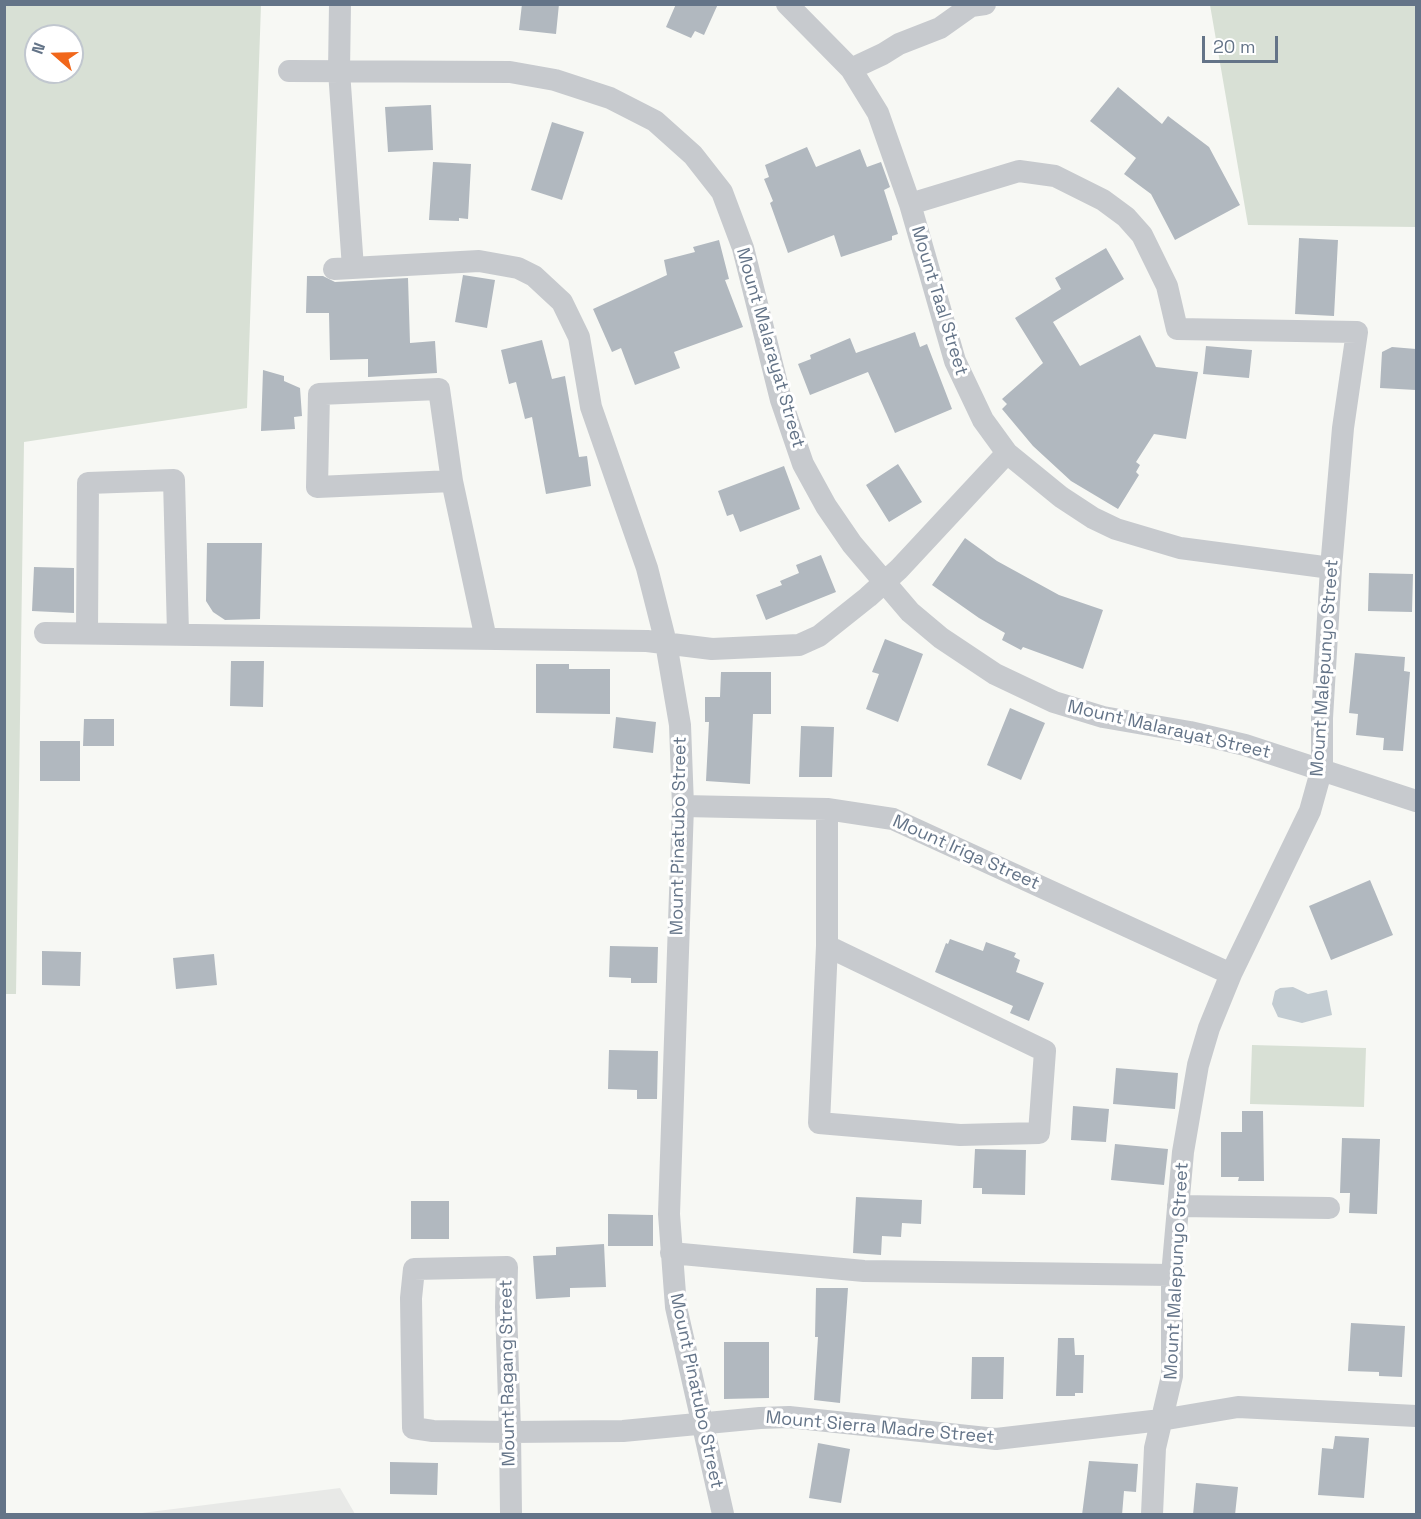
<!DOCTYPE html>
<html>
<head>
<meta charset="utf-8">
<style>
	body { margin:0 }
	#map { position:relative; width:1421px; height:1519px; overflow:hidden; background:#f7f8f4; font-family:"Space Grotesk",sans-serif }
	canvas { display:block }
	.frame { position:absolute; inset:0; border:6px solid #647488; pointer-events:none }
	.north { position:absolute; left:24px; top:24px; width:60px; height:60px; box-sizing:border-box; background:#fff; border:2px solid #c1c7cf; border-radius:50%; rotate:290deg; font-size:16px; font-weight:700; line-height:24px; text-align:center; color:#647488 }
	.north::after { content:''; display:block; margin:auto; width:21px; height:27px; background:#f1671b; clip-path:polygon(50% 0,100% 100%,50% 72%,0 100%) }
	.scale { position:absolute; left:1202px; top:36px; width:76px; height:27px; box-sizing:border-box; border:3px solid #647488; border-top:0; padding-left:8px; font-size:18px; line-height:21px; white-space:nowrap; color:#647488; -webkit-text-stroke:4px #fff; paint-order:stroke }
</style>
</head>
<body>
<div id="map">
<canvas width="1421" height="1519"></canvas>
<div class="frame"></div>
<div class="north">N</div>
<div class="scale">20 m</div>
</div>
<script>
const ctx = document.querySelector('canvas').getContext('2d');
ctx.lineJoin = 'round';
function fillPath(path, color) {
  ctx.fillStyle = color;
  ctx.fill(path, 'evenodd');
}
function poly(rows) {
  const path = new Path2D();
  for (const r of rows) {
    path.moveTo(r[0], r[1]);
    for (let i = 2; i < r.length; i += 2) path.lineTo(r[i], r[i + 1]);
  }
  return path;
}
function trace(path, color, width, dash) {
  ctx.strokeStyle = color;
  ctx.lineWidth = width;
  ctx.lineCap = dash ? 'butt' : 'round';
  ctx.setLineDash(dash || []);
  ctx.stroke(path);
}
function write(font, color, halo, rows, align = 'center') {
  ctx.font = font + ' "Space Grotesk",sans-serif';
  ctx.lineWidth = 6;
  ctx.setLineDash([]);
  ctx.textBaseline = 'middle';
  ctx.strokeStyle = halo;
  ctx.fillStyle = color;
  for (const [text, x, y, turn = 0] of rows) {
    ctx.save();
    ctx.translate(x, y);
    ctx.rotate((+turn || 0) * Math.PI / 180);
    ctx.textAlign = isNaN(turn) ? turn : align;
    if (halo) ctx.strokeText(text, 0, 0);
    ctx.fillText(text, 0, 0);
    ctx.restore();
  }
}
fillPath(poly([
	[340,1488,355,1514,134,1514]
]), '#e8e9e7');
fillPath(poly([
	[4,5,261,5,247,408,24,442,16,994,5,994],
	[36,36,72,36,72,72,36,72],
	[1210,5,1416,5,1416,227,1248,225],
	[1252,1045,1366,1048,1364,1107,1250,1104]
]), '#d8e0d5');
fillPath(poly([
	[1293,987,1308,994,1327,990,1332,1015,1302,1023,1278,1017,1272,1004,1275,991,1280,988]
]), '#c3ccd2');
fillPath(poly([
	[522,4,559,4,556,34,519,30],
	[676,4,718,4,704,35,695,31,691,38,666,27],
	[1118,87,1162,124,1168,116,1209,147,1240,205,1175,240,1151,194,1124,174,1136,158,1090,121],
	[431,105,433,150,388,152,385,107],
	[552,122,584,132,562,200,531,190],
	[807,147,816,167,860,149,867,167,881,162,890,187,884,190,898,234,892,236,892,240,841,257,834,235,788,253,770,203,773,201,764,179,769,177,765,165],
	[433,162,471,164,468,219,459,218,459,221,429,220],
	[1299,238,1338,240,1334,316,1295,314],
	[719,240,729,279,725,280,743,327,674,352,680,368,635,385,621,348,612,352,593,309,667,275,664,260,695,252,693,247],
	[1106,248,1124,279,1053,322,1080,366,1140,335,1156,367,1198,372,1186,439,1154,434,1136,462,1140,465,1136,472,1139,475,1118,509,1071,481,1033,446,1002,409,1007,404,1002,399,1043,363,1015,318,1061,289,1055,278],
	[463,275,495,280,487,328,455,322],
	[307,276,323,276,335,282,408,278,410,343,435,341,437,373,368,377,368,359,330,360,329,313,306,313],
	[915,332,920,347,927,344,952,409,895,433,868,372,810,395,798,364,811,359,810,355,850,338,856,353],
	[542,340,552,379,565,376,579,457,587,456,591,486,546,494,532,417,525,419,516,382,509,384,501,350],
	[1206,346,1252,350,1249,378,1203,374],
	[1392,347,1416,349,1416,390,1380,388,1382,352],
	[263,370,284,376,284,381,300,388,302,416,294,417,295,429,261,431],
	[898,464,922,502,889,522,866,485],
	[784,466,800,509,740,532,733,514,727,516,718,491],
	[965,538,997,561,1059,595,1103,610,1083,669,1023,647,1021,650,1002,640,1005,633,979,618,932,585],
	[207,543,262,543,260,619,225,620,213,612,206,601],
	[821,555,836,592,766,620,756,595,782,585,780,581,799,573,796,565],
	[34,567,74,568,74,613,32,611],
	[1369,573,1413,574,1412,612,1368,611],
	[885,639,923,654,898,722,866,709,879,674,872,672],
	[1355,653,1405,657,1404,671,1410,672,1403,751,1383,750,1384,738,1356,735,1358,714,1349,713],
	[231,661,264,661,263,707,230,706],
	[536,664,569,664,569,669,610,669,610,714,536,713],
	[721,672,771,672,771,714,753,714,750,784,706,781,709,722,705,722,705,697,720,697],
	[1010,708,1045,723,1021,780,987,765],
	[616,717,656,722,653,753,613,748],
	[84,719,114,719,114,746,83,746],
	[801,726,834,727,832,777,799,777],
	[40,741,80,741,80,781,40,781],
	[1370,880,1393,935,1331,960,1309,906],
	[950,939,983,951,986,942,1016,953,1014,957,1020,960,1016,972,1044,983,1029,1021,1010,1013,1013,1006,935,972,946,943,948,944],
	[610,946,658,947,657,983,631,983,631,978,609,977],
	[42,951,81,952,80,986,42,985],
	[214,954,217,985,176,989,173,958],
	[609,1050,658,1051,657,1099,637,1099,637,1090,608,1089],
	[1116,1068,1178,1073,1175,1109,1113,1104],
	[1073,1106,1109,1109,1106,1142,1071,1140],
	[1242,1111,1263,1111,1264,1181,1238,1181,1239,1177,1221,1177,1221,1132,1242,1132],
	[1342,1138,1380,1139,1377,1214,1349,1213,1350,1193,1340,1193],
	[1115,1144,1168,1149,1164,1185,1111,1180],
	[975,1149,1026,1150,1025,1195,982,1194,982,1188,973,1188],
	[856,1197,922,1200,921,1224,902,1223,901,1237,882,1236,881,1255,853,1253],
	[411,1201,449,1201,449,1239,411,1239],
	[608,1214,653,1215,653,1246,608,1246],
	[604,1244,606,1287,570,1288,570,1297,536,1299,533,1256,556,1255,556,1247],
	[816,1288,848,1288,840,1403,814,1400,818,1337,815,1337],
	[1351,1323,1405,1326,1402,1377,1379,1376,1379,1372,1348,1371],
	[1058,1338,1074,1338,1075,1355,1084,1355,1083,1393,1075,1393,1075,1396,1056,1396],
	[724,1342,769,1342,769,1398,724,1399],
	[972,1357,1004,1357,1003,1399,971,1399],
	[1335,1436,1369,1438,1364,1498,1318,1495,1322,1448,1333,1449],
	[818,1443,850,1449,841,1503,809,1498],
	[1089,1461,1138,1464,1136,1492,1124,1491,1122,1515,1082,1515],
	[390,1462,438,1463,437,1495,390,1494],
	[1196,1483,1238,1487,1235,1515,1193,1515]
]), '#b1b8bf');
trace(poly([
	[340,4,339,71,353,268],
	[787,4,851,69,878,113,910,204,955,361,983,420,1007,453,1061,497,1093,518,1116,529,1180,548,1331,568],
	[851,69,883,54,899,44,940,28,971,6,985,4],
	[289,71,510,72,555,80,610,98,655,121,693,155,722,192,743,248,781,400,803,464,826,506,852,544,910,612,941,638,995,674,1054,702,1103,717,1190,732,1245,745,1416,801],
	[910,204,1019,171,1055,176,1103,200,1126,217,1142,235,1167,286,1177,329,1357,332,1343,428,1331,568,1322,718,1322,768,1310,811,1231,974,1209,1028,1198,1065,1183,1152,1172,1275,1172,1376,1155,1448,1152,1514],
	[334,269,479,261,518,268,534,276,562,302,579,337,591,407,647,568,666,643,680,725,683,806,669,1214,676,1307,723,1514],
	[452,481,317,487,319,394,439,389,452,481,486,639],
	[87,632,88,483,174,480,178,633],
	[45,633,647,641,712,649,799,645,819,636,868,597,899,569,1007,453],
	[683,806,827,809,893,819,1231,974],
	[827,809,827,946,819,1123,960,1135,1039,1133,1045,1051,827,946],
	[1178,1206,1329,1208],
	[671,1253,864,1271,1172,1275],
	[511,1514,510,1432,506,1307,507,1267,414,1269,411,1298,413,1428,433,1431,510,1432,623,1431,760,1418,789,1417,996,1439,1161,1420,1238,1407,1416,1416]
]), '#c7cace', 22);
write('18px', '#647488', '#fff', [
	["Mount Taal Street",939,301,73],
	["Mount Malarayat Street",770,348,74],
	["Mount Malepunyo Street",1325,668,-86],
	["Mount Malarayat Street",1169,730,13],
	["Mount Pinatubo Street",679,836,-89],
	["Mount Iriga Street",966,853,24],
	["Mount Malepunyo Street",1177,1271,-87],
	["Mount Ragang Street",508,1373,-91],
	["Mount Pinatubo Street",696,1391,78],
	["Mount Sierra Madre Street",880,1428,5]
]);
</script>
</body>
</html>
